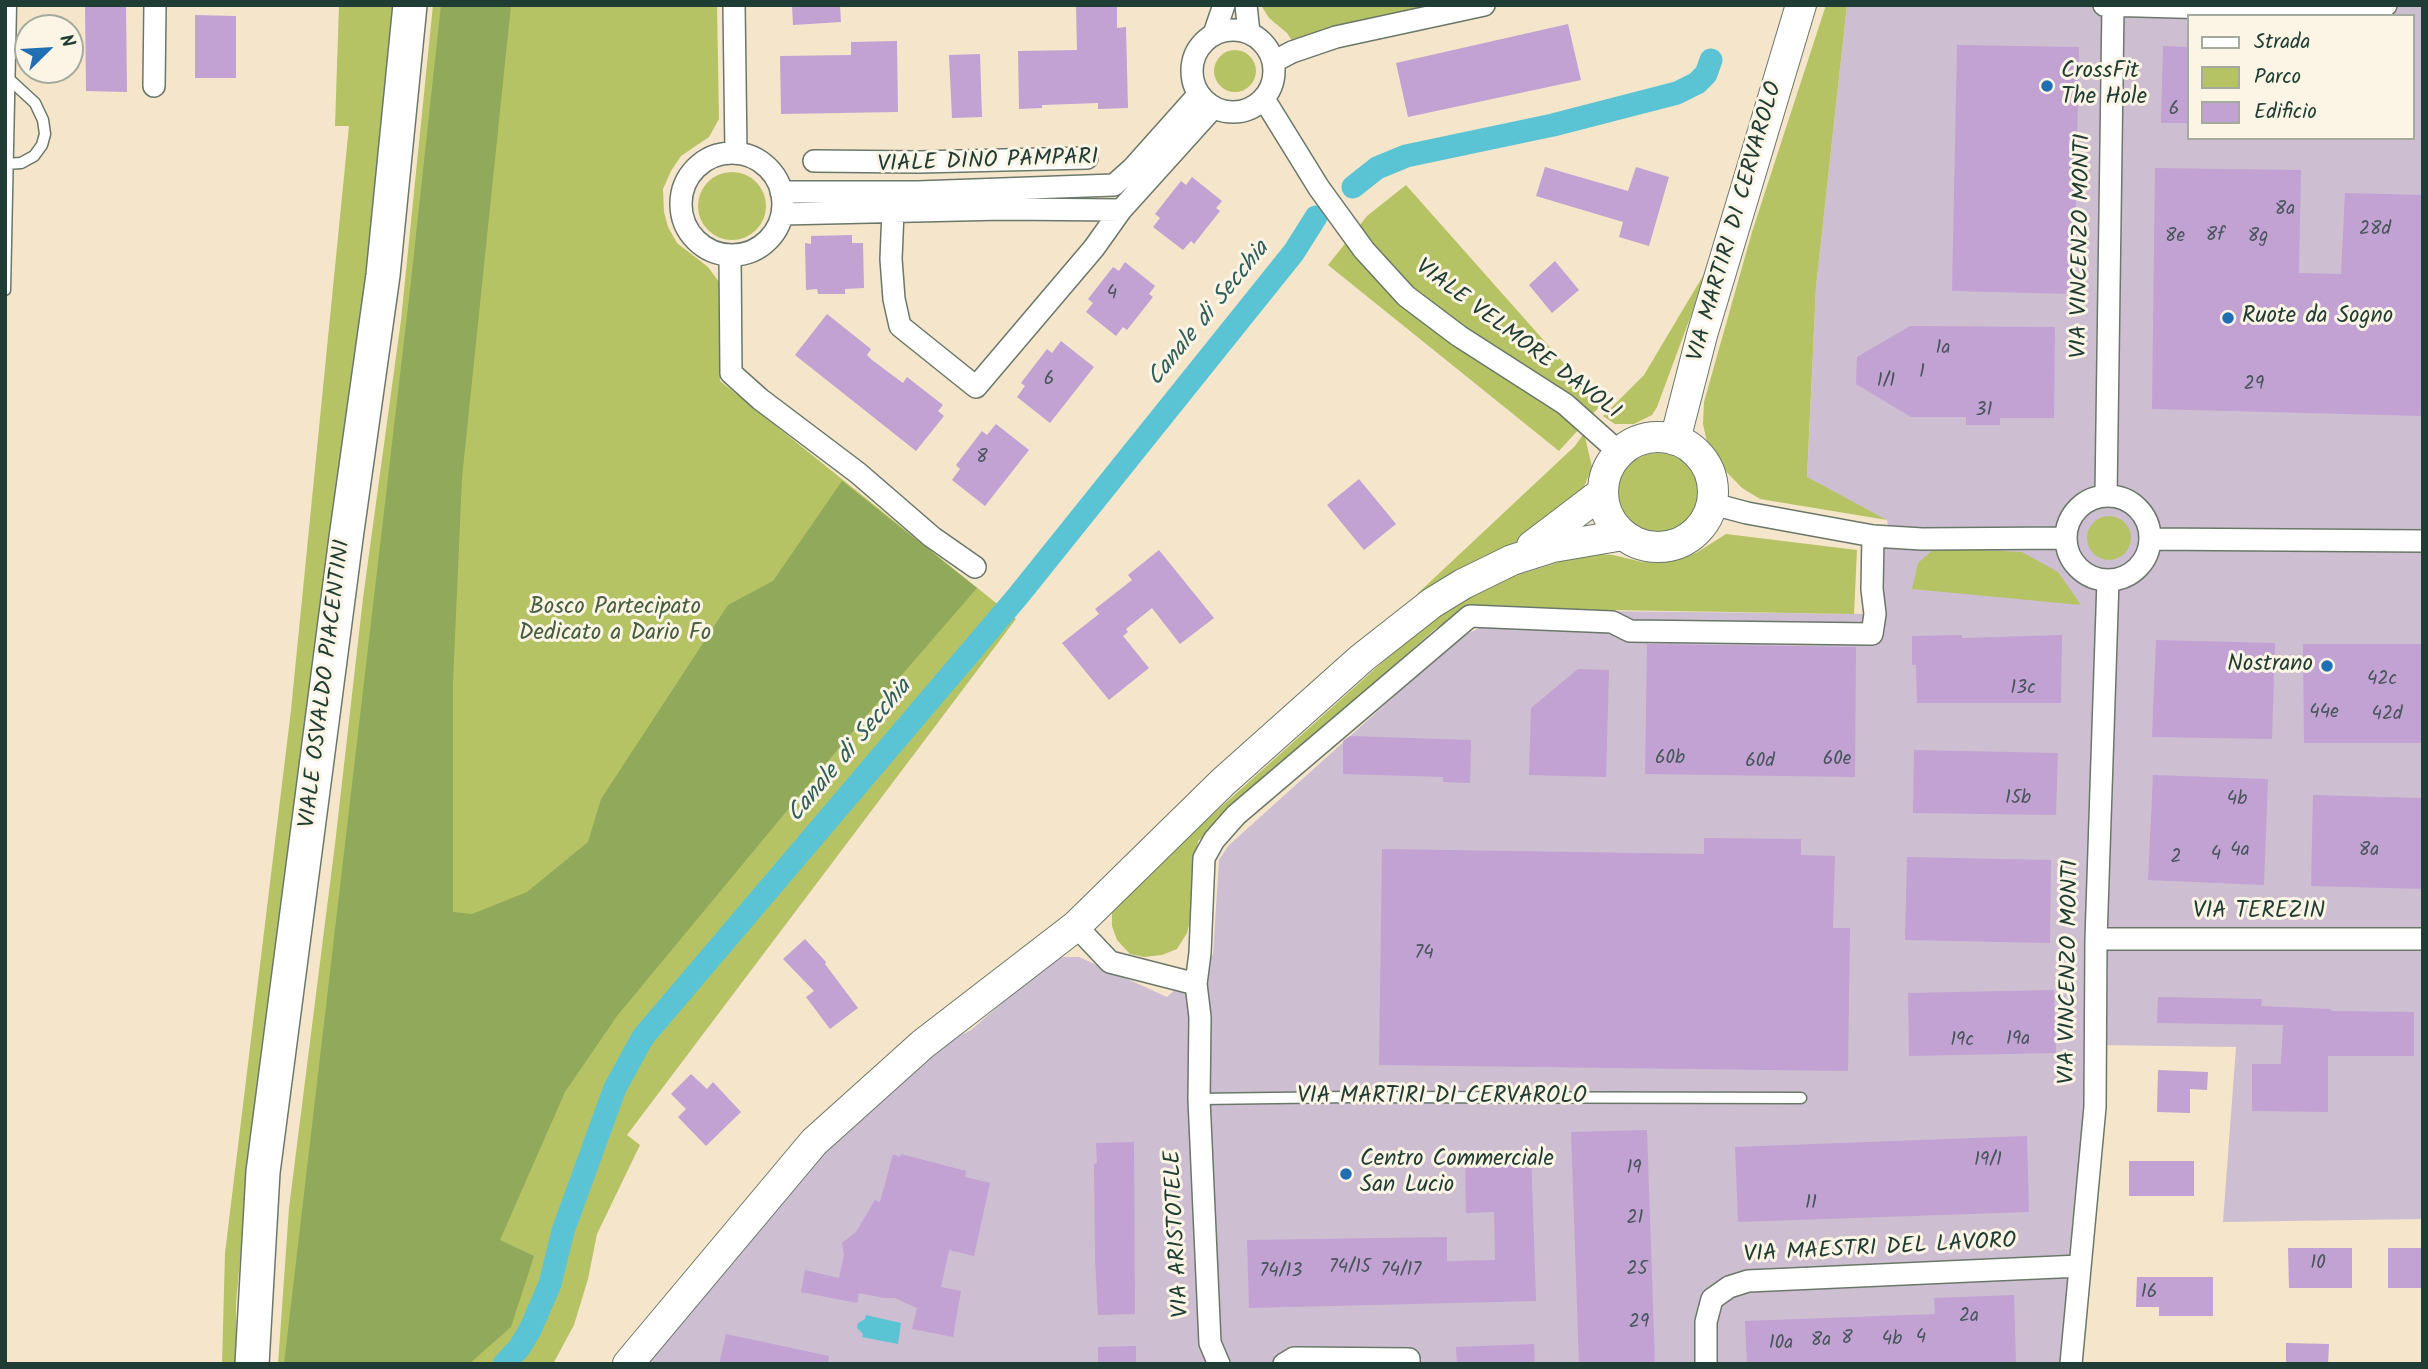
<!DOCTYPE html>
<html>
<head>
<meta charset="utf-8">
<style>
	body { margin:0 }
	#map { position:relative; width:2428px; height:1369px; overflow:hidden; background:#f5e5cb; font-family:Kalam,sans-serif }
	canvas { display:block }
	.frame { position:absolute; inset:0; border:7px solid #1f3d34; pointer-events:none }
	.legend { position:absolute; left:2187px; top:14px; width:228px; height:126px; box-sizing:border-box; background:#fcf5e5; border:2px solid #a4ab9e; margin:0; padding:9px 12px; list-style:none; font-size:21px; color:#1f3d34 }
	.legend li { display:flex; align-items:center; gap:14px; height:35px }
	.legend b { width:35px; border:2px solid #a4ab9e }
	.north { position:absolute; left:14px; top:14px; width:70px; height:70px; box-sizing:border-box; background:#fcf5e5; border:2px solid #a4ab9e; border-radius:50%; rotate:66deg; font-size:19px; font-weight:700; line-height:28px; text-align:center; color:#1f3d34 }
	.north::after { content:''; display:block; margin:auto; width:24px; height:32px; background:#1f6fb2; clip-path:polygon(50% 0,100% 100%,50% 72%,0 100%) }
</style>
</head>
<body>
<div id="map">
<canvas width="2428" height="1369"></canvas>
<div class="frame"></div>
<ul class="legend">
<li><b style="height:9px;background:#fff"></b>Strada</li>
<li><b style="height:19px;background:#b6c365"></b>Parco</li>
<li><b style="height:19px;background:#c1a2d2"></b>Edificio</li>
</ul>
<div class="north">N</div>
</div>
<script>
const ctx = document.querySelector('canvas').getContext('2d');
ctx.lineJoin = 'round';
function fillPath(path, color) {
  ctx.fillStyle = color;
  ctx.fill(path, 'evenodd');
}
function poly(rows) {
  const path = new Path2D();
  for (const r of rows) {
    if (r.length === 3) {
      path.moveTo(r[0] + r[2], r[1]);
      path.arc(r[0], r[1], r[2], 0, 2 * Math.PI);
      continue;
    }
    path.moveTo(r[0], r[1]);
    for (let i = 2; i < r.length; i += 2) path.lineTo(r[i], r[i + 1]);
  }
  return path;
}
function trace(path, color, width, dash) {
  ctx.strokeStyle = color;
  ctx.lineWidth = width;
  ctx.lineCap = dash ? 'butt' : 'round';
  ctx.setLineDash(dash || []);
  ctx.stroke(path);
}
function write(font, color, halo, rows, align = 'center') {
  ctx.font = font + ' Kalam,sans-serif';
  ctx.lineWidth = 6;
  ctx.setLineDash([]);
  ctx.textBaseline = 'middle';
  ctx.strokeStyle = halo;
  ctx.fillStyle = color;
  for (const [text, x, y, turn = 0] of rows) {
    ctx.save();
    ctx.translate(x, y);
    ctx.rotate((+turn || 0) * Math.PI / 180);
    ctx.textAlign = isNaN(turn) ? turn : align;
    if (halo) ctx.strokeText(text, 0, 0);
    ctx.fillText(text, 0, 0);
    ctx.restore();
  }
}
fillPath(poly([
	[1847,5,2423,5,2423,1219,2223,1222,2236,1047,2096,1045,2071,1364,645,1364,823,1150,933,1050,971,1030,1048,963,1063,957,1079,957,1167,997,1213,955,1219,860,1228,846,1399,692,1467,634,1491,622,1496,610,1875,614,1873,536,1890,537,1887,520,1807,478,1816,287],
	[2188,16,2412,16,2412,138,2188,138]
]), '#cebed1');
fillPath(poly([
	[339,5,394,5,369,248,247,1187,236,1303,236,1364,222,1364,225,1253,291,710,349,126,335,126],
	[433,5,717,5,719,119,709,137,681,156,671,171,663,189,664,212,668,227,677,243,708,267,722,286,720,381,1016,619,627,1135,640,1145,597,1234,588,1279,574,1325,553,1364,278,1364,289,1208,335,844,363,598,401,320],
	[1261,5,1439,5,1293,42,1287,33,1269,18],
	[1826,5,1847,5,1816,287,1807,477,1887,520,1760,499,1742,488,1716,461,1707,442,1703,424,1704,402,1752,232],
	[1235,71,21],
	[732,206,34],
	[1406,185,1601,405,1559,451,1328,265,1367,216],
	[1710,264,1657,407,1652,415,1634,424,1615,424,1603,416,1644,375],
	[1584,433,1592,467,1578,502,1555,523,1416,595,1575,446],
	[1658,493,40],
	[2109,538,22],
	[1726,534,1857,550,1854,614,1481,608,1451,620,1435,629,1198,841,1190,921,1187,933,1177,949,1162,955,1144,957,1130,954,1117,940,1112,926,1112,911,1125,893,1415,633,1451,608,1489,584,1569,559,1598,554,1613,555,1642,562,1659,563,1696,553],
	[1935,548,2022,552,2058,572,2081,605,1912,589,1918,563]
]), '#b6c365');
fillPath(poly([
	[441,5,511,5,462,478,453,682,453,912,472,914,527,892,588,842,601,799,728,605,773,581,842,481,977,588,848,737,617,1016,565,1092,500,1240,534,1256,511,1327,469,1364,284,1364,410,290]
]), '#90a95a');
fillPath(poly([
	[866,1315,901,1323,898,1344,862,1337,863,1334,857,1328,858,1323,865,1319]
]), '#5ac4d5');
trace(poly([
	[1353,187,1377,168,1406,156,1553,125,1677,93,1697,83,1706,74,1711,60],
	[504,1364,519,1348,530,1330,550,1284,563,1231,615,1088,643,1037,1018,596,1294,252,1316,217]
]), '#5ac4d5', 23);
fillPath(poly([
	[85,5,126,5,127,92,86,91],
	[792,5,840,5,841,22,793,25],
	[1076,5,1117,5,1117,28,1126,27,1128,108,1098,109,1098,103,1042,105,1042,108,1019,109,1018,51,1077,50],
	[195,15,236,16,236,78,195,78],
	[1568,24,1581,80,1408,117,1396,63],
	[897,41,898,112,781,114,780,56,851,55,851,42],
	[1957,45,2079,47,2074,294,1952,291],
	[2163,46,2188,47,2188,123,2161,123],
	[980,54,982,117,952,118,949,55],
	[1545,167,1628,191,1636,167,1669,177,1649,246,1619,237,1623,222,1536,196],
	[2155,168,2301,170,2299,273,2341,274,2345,193,2423,195,2423,416,2152,409],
	[1192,177,1222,201,1216,208,1220,211,1194,244,1191,241,1183,250,1153,227,1160,218,1155,214,1181,181,1186,185],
	[852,235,852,243,863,243,864,288,845,289,845,294,818,294,817,289,806,290,805,243,811,244,811,236],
	[1555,261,1579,290,1552,313,1529,285],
	[1125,262,1155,286,1149,294,1153,297,1127,330,1123,327,1116,336,1086,312,1093,303,1088,299,1113,267,1119,271],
	[827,314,871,349,867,355,872,360,903,383,907,377,943,405,938,411,944,416,916,451,795,355],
	[1910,326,2055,327,2054,418,2000,418,2000,425,1966,425,1966,417,1911,417,1856,384,1857,357],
	[1061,341,1094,367,1050,423,1017,397,1025,386,1021,383,1047,349,1052,353],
	[996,424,1029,450,985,506,952,480,960,469,956,465,982,431,987,435],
	[1359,479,1396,524,1364,550,1327,505],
	[1159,550,1214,618,1180,644,1152,608,1126,629,1128,632,1123,636,1149,668,1109,700,1062,643,1099,614,1095,609,1132,580,1128,575],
	[1962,635,1962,638,2062,635,2061,703,1917,703,1916,665,1912,665,1912,636],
	[2156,640,2275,643,2272,739,2152,737],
	[1647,644,1856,647,1855,777,1645,774],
	[2303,644,2423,644,2423,743,2304,743],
	[1578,669,1609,670,1606,777,1529,775,1531,708],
	[1350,736,1471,740,1470,783,1443,782,1443,777,1343,774,1343,741],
	[1914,750,2058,753,2056,815,1913,813],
	[2153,775,2268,779,2264,885,2148,880],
	[2313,795,2423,798,2423,889,2311,886],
	[1704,838,1801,839,1801,855,1835,856,1833,928,1850,928,1848,1071,1379,1065,1382,849,1704,854],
	[1907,857,2051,860,2050,943,1905,940],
	[805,939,826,962,825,964,858,1008,830,1029,806,997,814,991,783,959],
	[2054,990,2056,1053,1909,1056,1908,993],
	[2158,997,2262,999,2261,1006,2331,1009,2331,1011,2414,1012,2414,1056,2328,1056,2328,1112,2252,1111,2252,1064,2281,1064,2283,1025,2157,1023],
	[2158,1070,2208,1072,2207,1090,2190,1089,2190,1113,2157,1112],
	[691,1074,707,1089,713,1082,741,1112,706,1146,678,1117,686,1109,671,1094],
	[1647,1130,1655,1364,1579,1364,1571,1132],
	[2027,1136,2029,1212,1738,1222,1735,1147],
	[1134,1142,1135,1314,1098,1315,1095,1259,1094,1164,1097,1163,1096,1143],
	[1531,1151,1536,1301,1249,1308,1247,1240,1447,1237,1447,1261,1495,1260,1494,1212,1466,1213,1465,1153],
	[893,1154,900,1157,901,1154,966,1171,965,1177,990,1183,974,1256,949,1250,941,1287,961,1291,953,1337,912,1329,917,1308,895,1298,884,1298,859,1293,857,1303,801,1292,805,1270,839,1278,844,1255,842,1243,856,1232,875,1200,880,1202],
	[2129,1161,2194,1161,2194,1196,2129,1196],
	[2288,1248,2352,1248,2352,1288,2289,1288],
	[2388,1248,2423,1248,2423,1288,2388,1288],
	[2137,1277,2213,1277,2213,1316,2159,1316,2159,1307,2136,1307],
	[2014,1295,2016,1364,1747,1364,1745,1321,1935,1314,1934,1298],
	[726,1334,829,1356,828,1364,719,1364],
	[2286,1343,2329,1344,2328,1364,2286,1364],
	[1534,1344,1535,1364,1457,1364,1456,1347],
	[1136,1346,1136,1364,1098,1364,1098,1347]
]), '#c1a2d2');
const service = poly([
	[5,164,21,163,34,156,42,145,45,134,43,120,35,103,9,79],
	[5,290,11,5],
	[1199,1099,1350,1097,1801,1098]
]);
const minor = poly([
	[734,5,736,153],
	[1246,5,1249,33],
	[2104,5,2356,12,2386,5],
	[1233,71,41],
	[1214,34,1224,5],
	[1273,62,1292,52,1336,37,1484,5],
	[154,86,155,5],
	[1264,99,1319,188,1364,250,1406,296,1459,336,1565,404,1620,453],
	[732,204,51],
	[814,161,919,162,1087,158],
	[781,192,918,192,1114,185,1133,168,1199,94],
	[893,211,891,259,894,299,900,326,976,387,1094,248,1121,210],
	[782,214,1003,209,1121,210,1213,108],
	[730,255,731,373,760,399,858,473,932,537,975,567],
	[2106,496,2113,6],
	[2108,538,42],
	[1713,504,1747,513,1873,536,1922,539,2066,538],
	[2150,539,2423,541],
	[1076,926,1110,962,1196,984,1200,953,1204,858,1214,840,1236,815,1470,616,1612,622,1630,631,1872,634,1875,614,1872,589,1873,536],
	[2096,939,2423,939],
	[1196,984,1200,1017,1199,1099,1210,1343,1219,1364],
	[1284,1364,1294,1358,1409,1359,1409,1364],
	[1706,1364,1706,1322,1712,1299,1729,1287,1748,1281,2080,1266],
	[2071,1364,2095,1107,2096,939,2108,580]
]);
const secondary = poly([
	[1658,492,55],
	[1675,440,1702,335,1801,5],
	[1532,546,1603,492],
	[628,1364,814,1142,923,1044,1076,926,1223,782,1362,658,1432,603,1463,584,1512,560,1553,547,1623,535]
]);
const primary = poly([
	[252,1364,263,1172,346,538,383,275,410,5]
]);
trace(service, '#6a7869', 13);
trace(minor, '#6a7869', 24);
trace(secondary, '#6a7869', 32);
trace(primary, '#6a7869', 36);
trace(service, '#fff', 10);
trace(minor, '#fff', 21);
trace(secondary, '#fff', 30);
trace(primary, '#fff', 33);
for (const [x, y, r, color] of [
	[2047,86,7,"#1f6fb2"],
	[2228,318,7,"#1f6fb2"],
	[2327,666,7,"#1f6fb2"],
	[1346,1174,7,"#1f6fb2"]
]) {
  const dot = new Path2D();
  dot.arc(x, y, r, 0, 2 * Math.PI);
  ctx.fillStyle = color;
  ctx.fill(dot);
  trace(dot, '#fcf5e5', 2.5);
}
write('19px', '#48565c', null, [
	["6",2174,111],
	["8a",2285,211],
	["28d",2375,231],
	["8f",2215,237],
	["8e",2175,238],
	["8g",2258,238],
	["4",1112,295],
	["1a",1943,350],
	["1",1922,374],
	["6",1049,381],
	["1/1",1886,383],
	["29",2254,386],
	["31",1984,412],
	["8",982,459],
	["42c",2382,681],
	["13c",2023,690],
	["44e",2324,714],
	["42d",2387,716],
	["60b",1670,760],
	["60e",1837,761],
	["60d",1760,763],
	["15b",2018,800],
	["4b",2237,801],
	["4a",2240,852],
	["8a",2369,852],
	["4",2216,856],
	["2",2176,859],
	["74",1424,955],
	["19a",2018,1041],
	["19c",1962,1042],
	["19/1",1988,1162],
	["19",1634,1170],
	["11",1811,1205],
	["21",1635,1220],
	["10",2318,1265],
	["74/15",1350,1269],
	["25",1637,1271],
	["74/17",1401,1272],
	["74/13",1281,1273],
	["16",2149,1294],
	["2a",1969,1318],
	["29",1639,1324],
	["4",1921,1339],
	["8",1847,1340],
	["4b",1892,1341],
	["8a",1821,1342],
	["10a",1781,1345]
]);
write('23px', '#1f3d34', '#fcf5e5', [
	["CrossFit",2061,73],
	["The Hole",2061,99],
	["Ruote da Sogno",2242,318],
	["Nostrano",2313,666,"right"],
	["Centro Commerciale",1360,1161],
	["San Lucio",1360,1187]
], 'left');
write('23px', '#1f3d34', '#fcf5e5', [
	["VIALE DINO PAMPARI",988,163,-2],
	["VIA MARTIRI DI CERVAROLO",1737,222,-74],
	["VIA VINCENZO MONTI",2083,246,-89],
	["VIALE VELMORE DAVOLI",1517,341,37],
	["VIALE OSVALDO PIACENTINI",327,684,-83],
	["VIA TEREZIN",2259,913],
	["VIA VINCENZO MONTI",2071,972,-89],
	["VIA MARTIRI DI CERVAROLO",1442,1098],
	["VIA ARISTOTELE",1179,1234,-93],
	["VIA MAESTRI DEL LAVORO",1880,1250,-3]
]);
write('23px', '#455e40', '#fcf5e5', [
	["Bosco Partecipato",615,609],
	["Dedicato a Dario Fo",615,635]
]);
write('italic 24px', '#2e5f5c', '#fcf5e5', [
	["Canale di Secchia",1210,315,-51],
	["Canale di Secchia",851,752,-50]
]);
</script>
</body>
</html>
